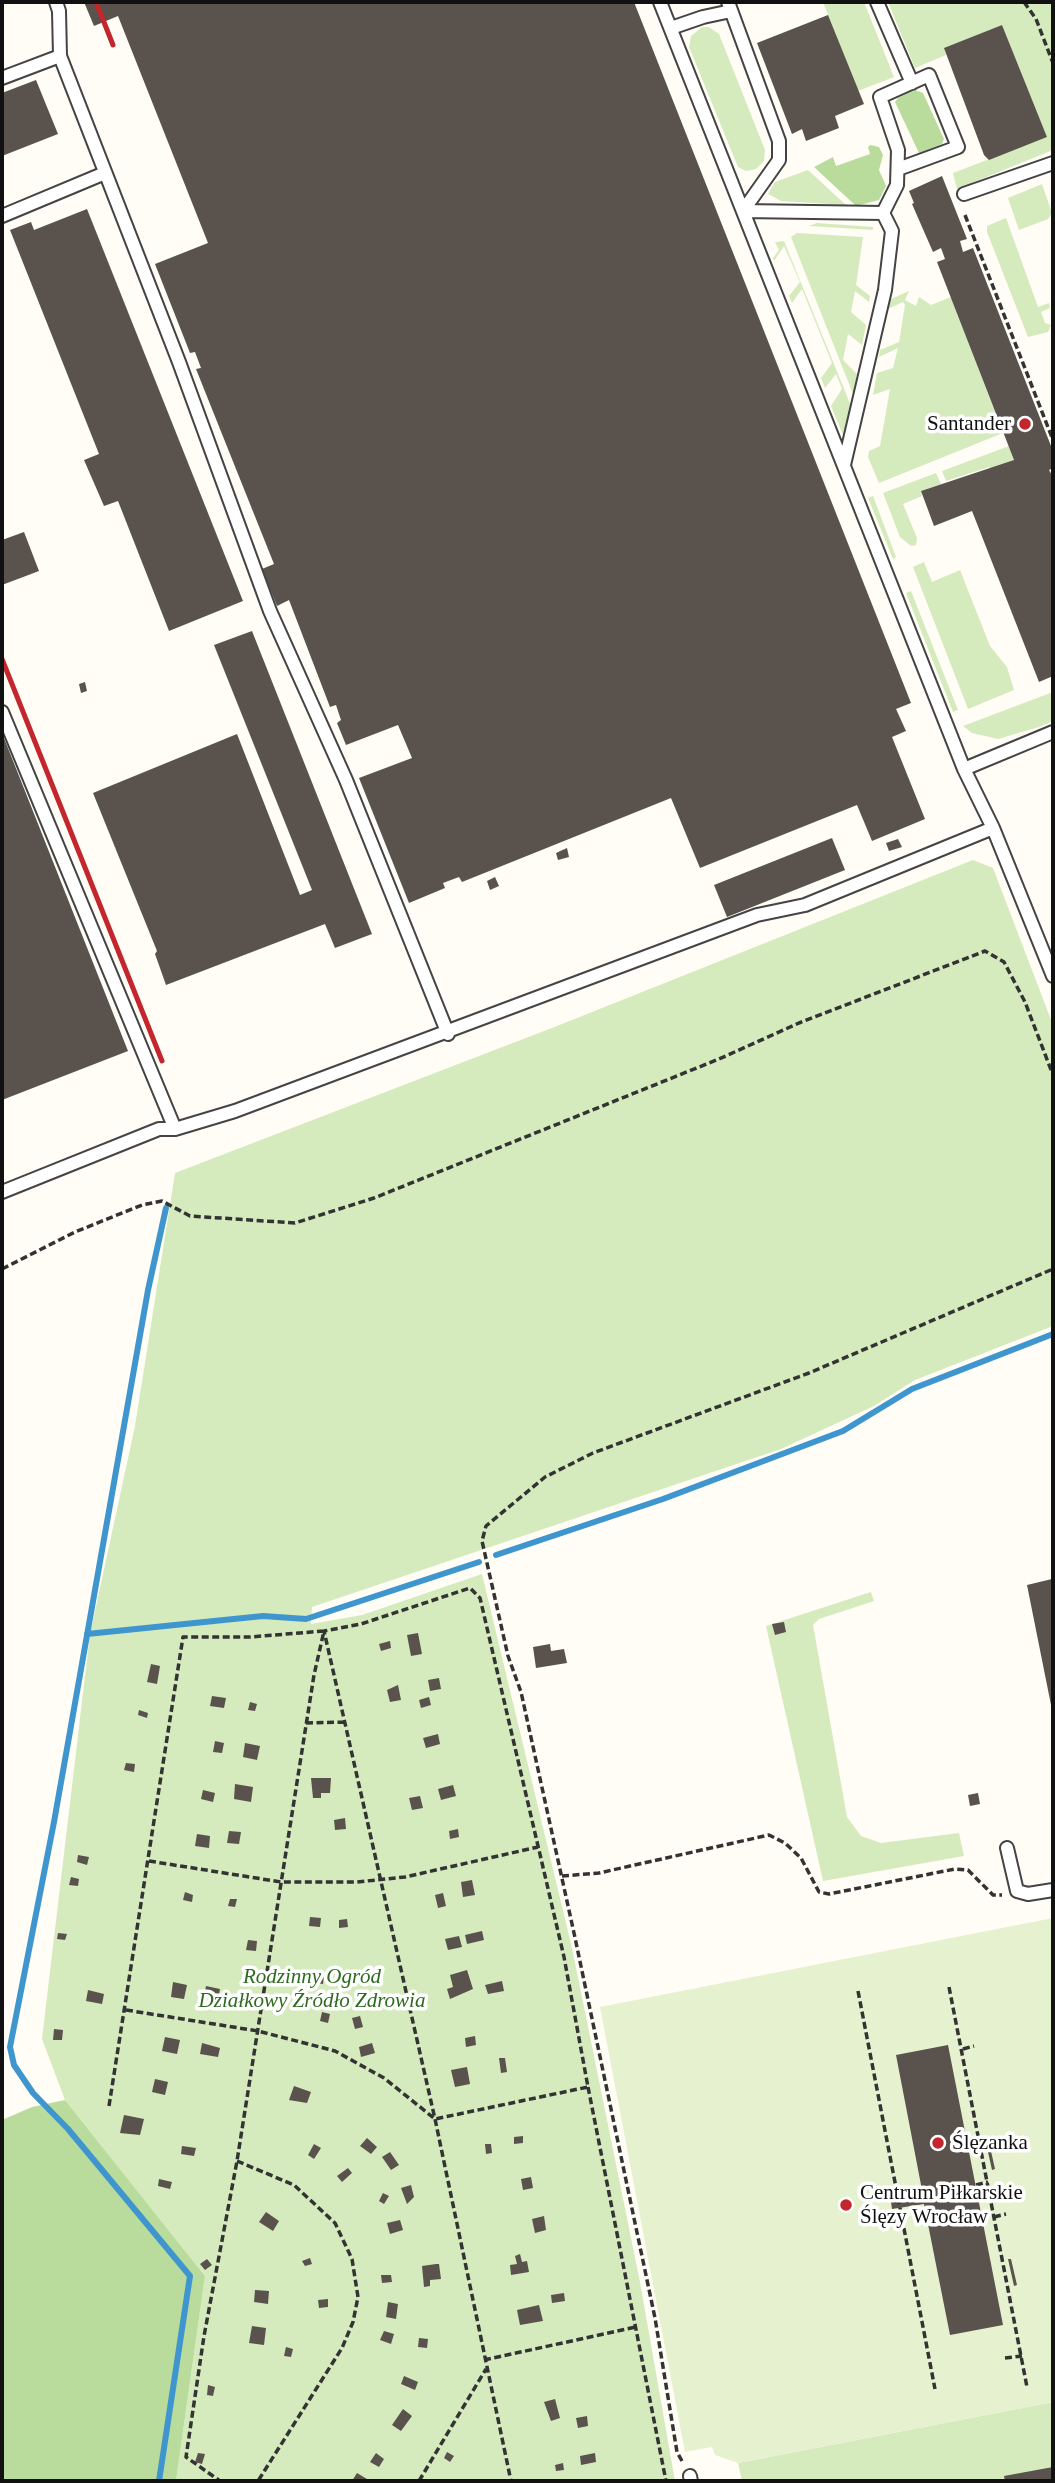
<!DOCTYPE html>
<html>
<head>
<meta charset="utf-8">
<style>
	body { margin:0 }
	#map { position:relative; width:1055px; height:2483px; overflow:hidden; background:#fffdf5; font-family:Georgia,serif }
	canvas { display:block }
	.frame { position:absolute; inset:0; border:4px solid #111; pointer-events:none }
</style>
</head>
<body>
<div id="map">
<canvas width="1055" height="2483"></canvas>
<div class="frame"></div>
</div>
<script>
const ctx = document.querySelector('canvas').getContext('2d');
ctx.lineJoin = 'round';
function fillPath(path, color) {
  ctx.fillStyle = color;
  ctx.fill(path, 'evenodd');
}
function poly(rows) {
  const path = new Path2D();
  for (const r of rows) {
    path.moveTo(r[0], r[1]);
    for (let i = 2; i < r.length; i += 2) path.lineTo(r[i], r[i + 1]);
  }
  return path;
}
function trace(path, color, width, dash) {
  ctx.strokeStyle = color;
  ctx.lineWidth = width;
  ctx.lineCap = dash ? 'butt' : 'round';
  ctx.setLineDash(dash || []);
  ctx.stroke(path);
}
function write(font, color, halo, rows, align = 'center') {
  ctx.font = font + ' Georgia,serif';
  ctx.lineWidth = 7;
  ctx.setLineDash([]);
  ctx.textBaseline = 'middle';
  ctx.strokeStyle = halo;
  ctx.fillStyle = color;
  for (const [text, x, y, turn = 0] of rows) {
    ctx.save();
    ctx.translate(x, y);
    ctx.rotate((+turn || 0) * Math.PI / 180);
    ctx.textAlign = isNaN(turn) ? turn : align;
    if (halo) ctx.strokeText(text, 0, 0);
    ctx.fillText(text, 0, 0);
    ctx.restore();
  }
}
fillPath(poly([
	[823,2,864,2,894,77,858,91],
	[888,2,1053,2,1053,150,957,189,953,173,1047,137,1002,25,945,48,946,55,915,68],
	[702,27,709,27,719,34,765,150,764,161,756,169,746,171,738,167,689,47,691,36],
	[808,170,846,205,781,201,768,194,775,182],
	[1042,184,1052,213,1048,219,1019,230,1008,198],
	[1006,218,1038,307,1049,303,1050,308,1041,312,1045,323,1051,325,1048,332,1028,337,987,232,987,226],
	[817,223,873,227,873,230,809,226],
	[797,233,863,237,856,285,870,296,869,302,855,291,851,312,866,325,862,345,848,334,843,360,857,374,853,394,791,237],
	[784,241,851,406,843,435,831,406,842,389,836,374,825,388,821,378,832,363,802,289,792,303,789,296,800,282,784,246,774,261,773,258,779,250,775,242],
	[909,291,905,300,916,306,919,297,931,305,951,297,1003,433,879,483,868,457,869,451,880,446,890,389,873,395,877,373,893,368,898,348,879,357,880,350,899,342,905,305,903,302,888,309,889,300],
	[1009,446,1014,460,991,470,989,467,946,481,942,471],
	[936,473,941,484,921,491,922,496,903,504,917,538,916,545,911,546,900,537,883,493],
	[873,496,896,557,893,559,868,498],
	[924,562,932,582,960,570,990,646,1007,667,1014,690,968,709,913,567],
	[911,591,958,710,953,712,906,593],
	[1053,692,1053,721,1039,727,998,739,972,733,963,726],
	[973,860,993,868,1053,1025,1053,1326,915,1380,874,1406,781,1449,312,1607,311,1624,362,1615,482,1574,572,1948,640,2282,675,2481,176,2481,205,2276,65,2100,42,2039,90,1634,135,1426,175,1173,557,1026],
	[871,1592,874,1601,819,1619,813,1625,847,1817,861,1836,881,1843,959,1833,964,1856,823,1881,766,1626],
	[1053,2402,1053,2481,742,2481,738,2463]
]), '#d5ebbd');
fillPath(poly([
	[915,90,923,93,944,139,942,144,919,153,895,102,898,98],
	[870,145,879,147,883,155,879,170,886,186,879,200,856,206,814,167,833,157,836,166,870,154,868,147],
	[65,2100,205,2276,176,2481,2,2481,2,2120,32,2107]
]), '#b9dc9c');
fillPath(poly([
	[1053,1918,1053,2402,738,2463,715,2455,712,2447,685,2452,600,2007]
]), '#e6f2cf');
trace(poly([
	[496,1555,663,1499,843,1431,912,1389,1053,1334],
	[87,1634,263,1616,306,1619,479,1562],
	[159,2481,190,2276,68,2129,33,2093,14,2065,10,2047,54,1822,148,1290,166,1208]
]), '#3f96cf', 6);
fillPath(poly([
	[84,2,634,2,911,703,896,709,906,731,892,737,925,819,872,841,857,805,700,868,671,798,462,882,459,877,443,883,445,888,409,903,359,778,412,758,398,725,346,745,337,723,341,720,336,705,330,707,289,600,277,606,262,569,274,564,196,369,201,368,195,352,190,353,155,264,208,243,118,16,94,26],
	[828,15,864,104,835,116,839,128,806,141,802,129,792,134,757,43],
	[1002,25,1047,137,989,160,984,155,944,48],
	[36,80,58,134,2,156,2,93],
	[942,176,967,239,960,241,963,252,973,248,1053,451,1053,468,1049,470,1053,477,1053,676,1039,682,972,511,934,526,921,491,1014,460,937,262,945,259,941,248,933,252,912,204,914,203,909,191],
	[87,209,243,601,169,631,118,501,104,506,84,460,99,454,10,230,31,222,34,230],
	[24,532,39,571,2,585,2,540],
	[252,631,372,934,335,948,325,924,166,985,155,954,157,951,93,793,237,734,300,895,312,890,214,645],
	[85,682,87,691,81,693,79,684],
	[2,733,128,1051,2,1100],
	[832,838,845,870,727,917,714,885],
	[898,839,902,847,889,851,886,843],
	[567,848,569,857,558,860,556,853],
	[495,877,499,886,490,890,487,881],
	[1052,1579,1053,1710,1052,1710,1027,1585],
	[784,1622,786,1632,775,1635,772,1624],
	[418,1633,422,1654,411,1656,407,1635],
	[390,1641,391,1648,381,1651,379,1644],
	[550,1644,551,1651,564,1649,567,1663,536,1668,533,1647],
	[151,1664,160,1666,157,1684,147,1682],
	[439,1678,441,1689,430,1691,428,1680],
	[398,1685,401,1700,390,1702,387,1690],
	[212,1696,226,1698,224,1708,210,1706],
	[429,1697,431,1705,421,1708,419,1700],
	[250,1702,257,1704,255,1711,248,1710],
	[139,1710,148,1713,147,1718,138,1715],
	[438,1734,440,1744,426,1748,423,1738],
	[215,1741,224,1743,222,1753,213,1752],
	[245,1743,260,1746,257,1760,243,1757],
	[126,1763,135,1764,134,1772,124,1770],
	[311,1778,331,1778,330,1793,321,1793,321,1798,313,1798],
	[235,1784,253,1787,251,1802,234,1799],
	[453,1785,456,1796,441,1800,438,1789],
	[203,1790,215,1793,213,1802,201,1799],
	[978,1793,980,1804,970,1806,968,1795],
	[420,1796,423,1808,412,1810,409,1798],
	[345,1818,346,1829,335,1830,334,1820],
	[458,1829,459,1837,450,1839,449,1831],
	[229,1831,241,1832,239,1844,227,1843],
	[197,1834,210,1836,209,1848,195,1846],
	[78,1855,89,1857,87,1865,77,1862],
	[71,1877,79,1879,78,1886,69,1885],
	[472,1880,475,1895,463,1897,461,1882],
	[185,1892,193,1895,192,1902,183,1900],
	[443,1893,446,1906,438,1908,435,1895],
	[230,1899,237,1899,235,1907,228,1906],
	[310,1917,321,1918,320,1927,309,1926],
	[347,1919,348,1927,339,1928,339,1920],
	[482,1931,484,1940,467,1944,465,1935],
	[58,1933,67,1934,65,1940,57,1939],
	[459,1936,462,1947,448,1950,445,1939],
	[248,1940,257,1941,256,1951,246,1950],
	[467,1970,473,1989,450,1999,447,1989,453,1987,450,1975],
	[318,1974,324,1975,323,1984,316,1983],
	[502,1981,504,1991,488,1994,485,1985],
	[173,1982,187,1985,184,1999,171,1997],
	[206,1986,220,1989,218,2000,204,1997],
	[88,1990,104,1994,102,2004,86,2001],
	[322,2012,330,2014,328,2023,320,2021],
	[360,2016,363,2027,355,2029,352,2018],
	[54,2029,63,2030,62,2040,53,2040],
	[475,2036,476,2045,466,2047,465,2038],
	[165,2037,180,2040,177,2054,162,2051],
	[202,2043,220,2048,218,2057,200,2054],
	[372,2043,375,2053,361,2057,359,2047],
	[948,2045,1003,2325,950,2335,924,2204,892,2209,890,2195,922,2190,896,2055],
	[499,2058,505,2058,507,2072,501,2073],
	[467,2067,470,2084,455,2087,451,2070],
	[155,2079,168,2082,165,2095,152,2092],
	[294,2086,311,2092,307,2103,289,2100],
	[124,2115,144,2119,140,2135,120,2133],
	[523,2136,523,2143,514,2144,514,2137],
	[367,2138,377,2147,371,2154,360,2146],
	[989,2142,995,2169,992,2170,986,2143],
	[314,2144,321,2148,314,2159,308,2155],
	[485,2144,491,2144,492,2153,486,2154],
	[182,2146,196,2148,194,2156,181,2154],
	[390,2152,399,2165,391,2170,382,2157],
	[348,2168,352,2173,342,2182,337,2176],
	[531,2177,533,2188,523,2190,521,2179],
	[159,2179,172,2182,170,2189,158,2186],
	[411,2185,414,2197,407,2204,401,2188],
	[383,2193,389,2196,384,2204,379,2201],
	[266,2212,279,2221,273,2231,259,2222],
	[544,2216,546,2230,535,2233,532,2219],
	[400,2220,403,2230,390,2234,387,2223],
	[520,2254,522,2262,527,2261,529,2272,511,2275,510,2265,517,2264,515,2256],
	[310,2258,312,2264,305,2266,302,2261],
	[207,2259,212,2265,205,2270,200,2264],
	[1008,2259,1011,2259,1017,2285,1014,2286],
	[436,2264,439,2264,441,2279,430,2280,430,2286,424,2287,422,2266],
	[381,2275,391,2275,392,2282,382,2283],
	[255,2290,269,2291,268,2304,254,2302],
	[564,2293,565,2301,552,2303,551,2295],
	[328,2299,328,2307,319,2308,318,2300],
	[388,2302,398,2304,396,2319,386,2317],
	[539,2305,543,2321,520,2325,517,2310],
	[252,2326,266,2328,264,2345,249,2343],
	[384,2331,394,2334,391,2344,380,2340],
	[419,2338,428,2339,427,2348,418,2347],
	[286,2347,293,2349,291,2357,284,2356],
	[404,2376,418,2382,415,2390,401,2384],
	[208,2385,215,2387,213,2396,207,2395],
	[555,2399,560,2418,551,2421,544,2402],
	[403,2409,412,2416,401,2431,392,2425],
	[587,2416,588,2426,578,2428,576,2418],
	[447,2452,454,2456,450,2462,444,2458],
	[198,2453,205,2454,202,2464,195,2462],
	[376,2453,384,2459,379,2467,370,2462],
	[595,2453,596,2462,581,2465,580,2456],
	[563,2463,564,2470,556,2471,555,2465],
	[1053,2467,1053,2481,1005,2481,1004,2476],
	[357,2473,367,2479,366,2481,352,2481]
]), '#5a524d');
const service = poly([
	[56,2,59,11,60,56],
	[728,2,779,141,779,160,743,211,883,213,892,231,885,290,844,465],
	[877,2,912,83],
	[671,28,703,17,731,11],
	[2,78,60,56,179,362,270,611,346,780,448,1034],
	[964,194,1053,163],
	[883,213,897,185,898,150,880,97,929,75,958,147,898,169],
	[2,216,105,173],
	[2,712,175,1129],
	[964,769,1053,732],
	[993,828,1053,976],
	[2,1192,159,1129,175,1129,235,1111,757,915,805,905,993,828,964,769,660,2],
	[1007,1848,1017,1891,1028,1894,1053,1890],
	[690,2476,691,2481]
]);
trace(service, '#444', 16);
trace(poly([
	[1024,2,1036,19,1053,63],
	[965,215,1053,440],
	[2,1269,75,1232,142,1205,162,1201,190,1216,295,1223,374,1198,719,1059,799,1023,985,951,1004,962,1025,1002,1053,1075],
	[306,1723,345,1722],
	[149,1861,281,1882,357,1882,405,1877,538,1847],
	[562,1876,599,1873,769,1835,785,1843,801,1858,819,1892,829,1894,955,1869,968,1870,993,1895,1002,1895],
	[949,1987,1027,2387],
	[858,1991,935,2389],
	[126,2010,258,2031,335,2051,384,2078,435,2119,588,2087,564,1957,480,1598,470,1588,361,1624,324,1631,435,2119,511,2481],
	[963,2049,974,2046],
	[588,2087,666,2481],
	[109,2106,183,1637,250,1637,324,1631,314,1675,237,2161,204,2336,186,2457,220,2481],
	[237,2161,294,2185,335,2223,352,2259,358,2297,353,2322,342,2348,258,2481],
	[976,2185,988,2182],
	[994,2217,1006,2214],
	[1005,2358,1022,2356],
	[484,2360,636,2327],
	[682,2461,677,2452,655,2318,574,1933,521,1692,508,1656,482,1541,486,1526,545,1477,593,1453,809,1373,1053,1269],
	[419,2481,486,2369]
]), '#333', 3.5, [7, 3.5]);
trace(service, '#fff', 12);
trace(poly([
	[96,2,113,45],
	[2,659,162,1061]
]), '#c4262e', 5);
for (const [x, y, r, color] of [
	[1025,424,7,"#c4262e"],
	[938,2143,7,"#c4262e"],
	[846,2205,7,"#c4262e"]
]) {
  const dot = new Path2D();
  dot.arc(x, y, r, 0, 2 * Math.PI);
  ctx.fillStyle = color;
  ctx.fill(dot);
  trace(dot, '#fff', 2.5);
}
write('21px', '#111', '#fff', [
	["Santander",1011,424,"right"],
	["Ślęzanka",952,2143],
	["Centrum Piłkarskie",860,2193],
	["Ślęzy Wrocław",860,2217]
], 'left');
write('italic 21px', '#2f6b1f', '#fff', [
	["Rodzinny Ogród",312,1977],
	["Działkowy Źródło Zdrowia",312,2001]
]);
</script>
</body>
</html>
